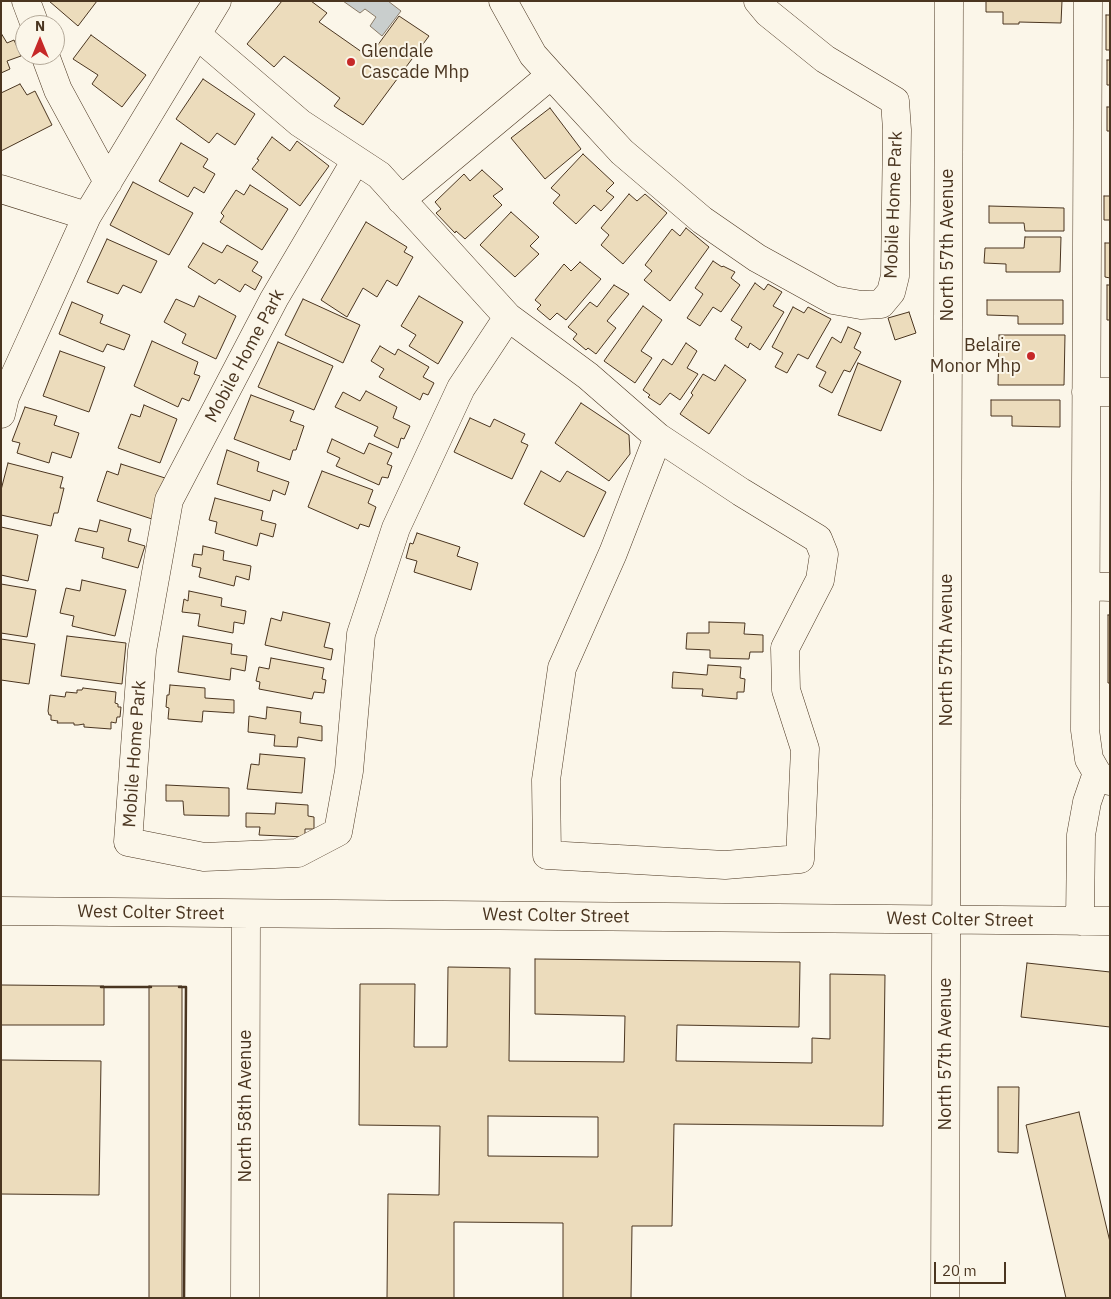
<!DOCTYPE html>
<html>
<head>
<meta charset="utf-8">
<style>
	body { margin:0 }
	#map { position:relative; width:1111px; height:1299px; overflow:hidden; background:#fbf6e9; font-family:"IBM Plex Sans",sans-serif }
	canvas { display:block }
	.frame { position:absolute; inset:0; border:2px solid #4a3520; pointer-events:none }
	.north { position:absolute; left:15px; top:15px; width:50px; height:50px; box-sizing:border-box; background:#fbf6e9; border:1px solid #b4a999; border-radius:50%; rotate:0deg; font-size:14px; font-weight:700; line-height:20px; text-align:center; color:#4a3520 }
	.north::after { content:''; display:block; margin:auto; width:18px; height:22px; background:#c62828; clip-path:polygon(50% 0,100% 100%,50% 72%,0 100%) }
	.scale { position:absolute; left:934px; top:1262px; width:72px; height:22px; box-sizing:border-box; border:2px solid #4a3520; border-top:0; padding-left:6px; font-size:15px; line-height:18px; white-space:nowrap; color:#4a3520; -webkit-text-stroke:4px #fbf6e9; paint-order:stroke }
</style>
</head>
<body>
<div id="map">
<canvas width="1111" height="1299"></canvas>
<div class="frame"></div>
<div class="north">N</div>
<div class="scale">20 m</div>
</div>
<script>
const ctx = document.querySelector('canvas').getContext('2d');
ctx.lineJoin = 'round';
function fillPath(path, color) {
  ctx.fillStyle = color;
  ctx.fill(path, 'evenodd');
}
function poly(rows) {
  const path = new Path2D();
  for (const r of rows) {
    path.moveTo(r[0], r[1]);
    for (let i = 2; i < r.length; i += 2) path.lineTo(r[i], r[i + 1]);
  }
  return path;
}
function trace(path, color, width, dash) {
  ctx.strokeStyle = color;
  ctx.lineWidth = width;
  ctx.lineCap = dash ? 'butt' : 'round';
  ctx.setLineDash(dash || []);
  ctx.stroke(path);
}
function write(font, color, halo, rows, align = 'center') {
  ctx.font = font + ' "IBM Plex Sans",sans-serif';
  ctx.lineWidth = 4;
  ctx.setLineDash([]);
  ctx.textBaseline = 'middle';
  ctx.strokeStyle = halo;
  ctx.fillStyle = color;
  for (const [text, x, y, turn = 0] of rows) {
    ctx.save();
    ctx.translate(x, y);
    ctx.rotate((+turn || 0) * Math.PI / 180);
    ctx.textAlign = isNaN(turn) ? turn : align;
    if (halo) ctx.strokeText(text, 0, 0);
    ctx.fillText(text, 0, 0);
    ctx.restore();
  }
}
const water = poly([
	[343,1,388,1,401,11,382,36,370,26,376,17,365,9,360,13,343,1]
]);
fillPath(water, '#c9cecd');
trace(water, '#887966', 1);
const building = poly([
	[49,1,97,1,78,26,49,1],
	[282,1,311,1,327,13,319,22,369,57,399,16,429,36,363,125,334,106,340,98,284,56,274,67,247,44,282,1],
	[986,1,1062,1,1061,23,1019,22,1019,24,1003,24,1003,12,986,12,986,1],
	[1106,15,1110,15,1110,50,1106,50,1106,15],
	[1,33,7,43,14,40,21,56,7,61,10,69,1,73,1,33],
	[91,35,146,75,122,107,92,84,98,75,73,59,91,35],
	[1107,60,1110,60,1110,85,1107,85,1107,60],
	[203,79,255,114,235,145,217,133,209,143,176,119,203,79],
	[20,84,27,95,35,91,52,125,1,151,1,93,20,84],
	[1107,107,1110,107,1110,131,1107,131,1107,107],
	[550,108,581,149,545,179,511,138,550,108],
	[272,137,290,151,297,141,329,166,300,206,252,169,259,160,257,159,272,137],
	[181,143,208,159,203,167,215,174,204,193,194,187,188,197,159,181,181,143],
	[583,154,614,183,606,191,614,197,601,211,594,205,576,224,553,203,560,195,551,188,583,154],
	[482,170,503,189,493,196,502,205,465,239,456,231,455,233,436,213,441,209,435,202,464,174,470,181,482,170],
	[133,182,193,213,169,255,110,225,133,182],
	[250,185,288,209,262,250,220,222,224,216,221,213,236,190,244,195,250,185],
	[629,194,637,201,645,194,667,213,623,264,601,245,609,235,601,228,629,194],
	[1104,196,1110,196,1110,220,1104,220,1104,196],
	[989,206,1064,208,1064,231,1025,231,1024,223,989,223,989,206],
	[511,212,539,237,530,246,539,254,515,277,480,245,511,212],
	[366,222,407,247,404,252,413,257,397,286,387,280,377,297,363,288,347,317,321,300,366,222],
	[686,228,709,247,670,301,644,280,652,271,645,265,672,229,680,236,686,228],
	[1025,237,1061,237,1060,272,1006,272,1006,264,984,263,985,248,1024,248,1025,237],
	[107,239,157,261,141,293,123,285,118,294,87,282,107,239],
	[203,243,222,253,227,245,258,262,252,271,262,277,255,290,245,284,240,292,219,279,215,284,188,267,203,243],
	[1105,243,1110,243,1110,278,1105,277,1105,243],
	[713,261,722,267,723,266,735,272,731,278,740,285,721,312,713,307,700,326,687,318,703,294,695,288,713,261],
	[580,262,601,279,566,320,557,313,550,320,537,309,541,305,535,300,564,264,571,271,580,262],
	[755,283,764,290,768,284,782,292,773,306,784,312,760,350,750,343,748,348,735,339,742,327,731,320,755,283],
	[614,285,629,294,607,321,616,328,596,354,588,348,586,350,573,339,577,334,568,327,590,302,597,307,614,285],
	[1107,285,1110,285,1110,320,1107,320,1107,285],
	[199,296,236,316,216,359,182,343,186,334,164,322,176,299,194,307,199,296],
	[419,296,463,322,438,364,409,346,416,335,401,326,419,296],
	[303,299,360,325,343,363,285,335,303,299],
	[987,300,1063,300,1063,324,1018,324,1018,316,987,315,987,300],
	[72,302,103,315,100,323,130,335,124,350,107,344,103,352,59,334,72,302],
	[643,306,662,320,641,351,652,358,635,383,604,361,643,306],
	[793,307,804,313,808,307,831,319,808,359,798,354,787,373,775,367,783,353,772,347,793,307],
	[909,312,916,333,895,340,888,318,909,312],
	[848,327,861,333,854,348,861,352,850,372,844,370,832,393,819,386,826,372,816,367,832,337,841,343,848,327],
	[999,335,1065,335,1064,385,998,385,999,335],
	[152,341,198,362,194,374,200,376,189,401,182,398,178,407,134,386,152,341],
	[278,342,333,366,314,410,258,387,278,342],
	[686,343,697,351,687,368,698,374,680,400,670,393,660,405,648,397,650,395,643,390,663,359,672,365,686,343],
	[380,346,395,355,398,349,429,367,423,377,434,383,428,395,423,393,420,400,379,377,384,369,371,361,380,346],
	[60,351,105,367,89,412,43,396,60,351],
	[858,363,901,381,881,431,838,415,858,363],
	[725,365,746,380,709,434,680,414,693,395,691,393,703,374,715,381,725,365],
	[366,391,397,407,393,418,410,426,404,439,401,438,398,448,374,436,378,427,335,407,343,392,360,401,366,391],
	[251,395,294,411,290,421,304,426,296,450,293,450,290,460,234,439,251,395],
	[991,400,1060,400,1060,427,1012,426,1012,416,991,416,991,400],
	[581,403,629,435,630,454,609,481,555,443,581,403],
	[144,405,177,419,160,463,118,448,131,414,140,417,144,405],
	[25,407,57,416,54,425,79,433,71,458,52,452,49,463,17,453,20,443,12,441,25,407],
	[470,418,490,427,494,419,525,434,521,442,528,445,512,479,454,452,470,418],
	[332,439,364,454,369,443,392,453,387,464,392,466,388,478,382,477,379,485,336,466,340,458,327,452,332,439],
	[227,450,259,462,257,471,289,482,285,495,273,490,270,501,217,484,227,450],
	[8,463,63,477,60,488,64,488,58,513,54,513,51,526,1,515,1,490,8,463],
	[121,464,165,478,152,519,97,501,107,471,118,475,121,464],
	[322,471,373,490,368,503,376,507,369,527,360,524,358,529,308,507,322,471],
	[541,471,560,482,567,471,606,492,584,537,524,504,541,471],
	[215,498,263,511,261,520,276,524,273,537,260,533,257,546,215,533,217,522,209,520,215,498],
	[100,520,131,529,128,541,145,546,138,568,102,558,104,548,75,541,79,528,97,532,100,520],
	[1,527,38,535,28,581,1,575,1,527],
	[417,533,460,547,457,556,478,563,471,590,414,572,417,561,406,558,410,543,413,544,417,533],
	[203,546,224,551,223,560,251,566,249,580,236,576,234,586,199,577,201,568,192,566,194,554,202,555,203,546],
	[82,580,126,590,115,636,72,626,74,616,60,613,66,588,80,591,82,580],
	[1,584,36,590,27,637,1,633,1,584],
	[189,591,222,598,221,606,246,611,244,624,234,622,233,633,198,626,200,614,182,612,184,599,188,601,189,591],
	[283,612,330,623,324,647,333,649,331,660,265,645,271,618,281,621,283,612],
	[1108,615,1110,615,1110,683,1108,683,1108,615],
	[709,622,745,623,744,634,763,635,763,652,750,652,749,659,710,658,710,650,686,649,687,633,709,633,709,622],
	[67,636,126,643,122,684,61,676,67,636],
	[183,636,232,644,231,654,247,656,245,671,231,668,230,680,178,672,183,636],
	[1,639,35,644,29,684,1,680,1,639],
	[271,658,324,668,322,679,326,680,324,693,314,692,312,699,259,689,260,682,256,681,259,667,269,669,271,658],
	[708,665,741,667,740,678,745,679,744,692,737,692,737,699,702,696,703,689,672,688,673,672,707,675,708,665],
	[170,685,205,688,205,698,234,700,234,713,203,711,202,722,168,719,169,708,166,707,167,695,169,695,170,685],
	[83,688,116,692,115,703,118,704,118,707,121,707,120,717,117,717,116,723,111,722,111,729,84,727,84,724,78,725,74,725,74,723,57,723,58,721,51,720,51,715,49,715,48,711,50,695,65,697,66,692,77,693,77,690,82,690,83,688],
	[267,707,301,712,300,723,322,726,322,741,298,737,297,747,274,746,275,735,248,732,249,716,266,719,267,707],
	[260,754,305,758,302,793,247,789,251,764,259,765,260,754],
	[166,785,229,788,229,816,184,815,183,801,166,801,166,785],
	[276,803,308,805,308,816,314,817,314,829,305,829,305,837,259,835,260,827,246,827,246,813,275,814,276,803],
	[535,959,800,962,799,1027,677,1025,676,1061,812,1063,812,1038,830,1039,830,974,885,975,883,1126,674,1124,672,1226,632,1226,631,1298,563,1298,563,1223,454,1222,454,1298,387,1298,388,1194,439,1195,440,1126,359,1125,360,984,415,984,414,1047,447,1047,448,967,510,968,509,1061,624,1062,625,1016,535,1014,535,959],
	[488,1116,598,1117,598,1157,488,1156,488,1116],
	[1027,963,1110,972,1110,1027,1021,1017,1027,963],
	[1,985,104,986,104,1025,1,1025,1,985],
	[149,986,182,986,182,1298,149,1298,149,986],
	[1,1060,101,1061,99,1195,1,1194,1,1060],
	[998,1087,1019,1087,1018,1153,998,1152,998,1087],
	[1079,1112,1110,1242,1110,1298,1066,1298,1026,1125,1079,1112]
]);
fillPath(building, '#ecdcbc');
trace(building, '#4a3520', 1);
const minor = poly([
	[26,1,35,25],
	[503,1,533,55,551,75,622,152,702,220,757,258,833,300,861,305,881,304,891,292,895,276,897,130,895,101,825,59,768,13,758,1],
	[1088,1,1085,730,1089,759,1097,773,1105,780,1110,781],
	[197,35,300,123,379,175,508,317,588,376,658,437],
	[45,55,58,90,108,182],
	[356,160,274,299,169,500,142,651,128,842,204,857,298,853,338,832,349,771,361,634,396,528,461,388,508,317],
	[1,189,87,216],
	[401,200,551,75],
	[1086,392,1110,392],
	[1,414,5,397,87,216,217,1],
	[658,437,741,492,818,539,824,554,820,580,785,648,786,690,805,749,800,859,725,865,547,855,546,780,562,668,613,553,658,437],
	[1086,586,1110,587],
	[1,911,1110,921],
	[1080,921,1081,835,1087,802,1097,773],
	[245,1298,246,914],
	[945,1298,949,1]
]);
trace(minor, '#4a3520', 29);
trace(minor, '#fbf6e9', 28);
trace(poly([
	[101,987,151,987],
	[179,987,186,987,184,1298]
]), '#4a3520', 2.5);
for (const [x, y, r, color] of [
	[351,62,5,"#c62828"],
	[1031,356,5,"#c62828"]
]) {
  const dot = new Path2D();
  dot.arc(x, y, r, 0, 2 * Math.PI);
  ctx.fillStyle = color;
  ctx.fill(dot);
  trace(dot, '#fbf6e9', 2);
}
write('18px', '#4a3520', '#fbf6e9', [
	["Glendale",361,52],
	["Cascade Mhp",361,73],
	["Belaire",1021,346,"right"],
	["Monor Mhp",1021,367,"right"]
], 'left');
write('18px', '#4a3520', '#fbf6e9', [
	["Mobile Home Park",894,205,-88],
	["North 57th Avenue",948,245,-90],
	["Mobile Home Park",245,356,-62],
	["North 57th Avenue",947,650,-90],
	["Mobile Home Park",135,754,-86],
	["West Colter Street",151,913,1],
	["West Colter Street",556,916,1],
	["West Colter Street",960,920,1],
	["North 57th Avenue",946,1054,-90],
	["North 58th Avenue",246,1106,-90]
]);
</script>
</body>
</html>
